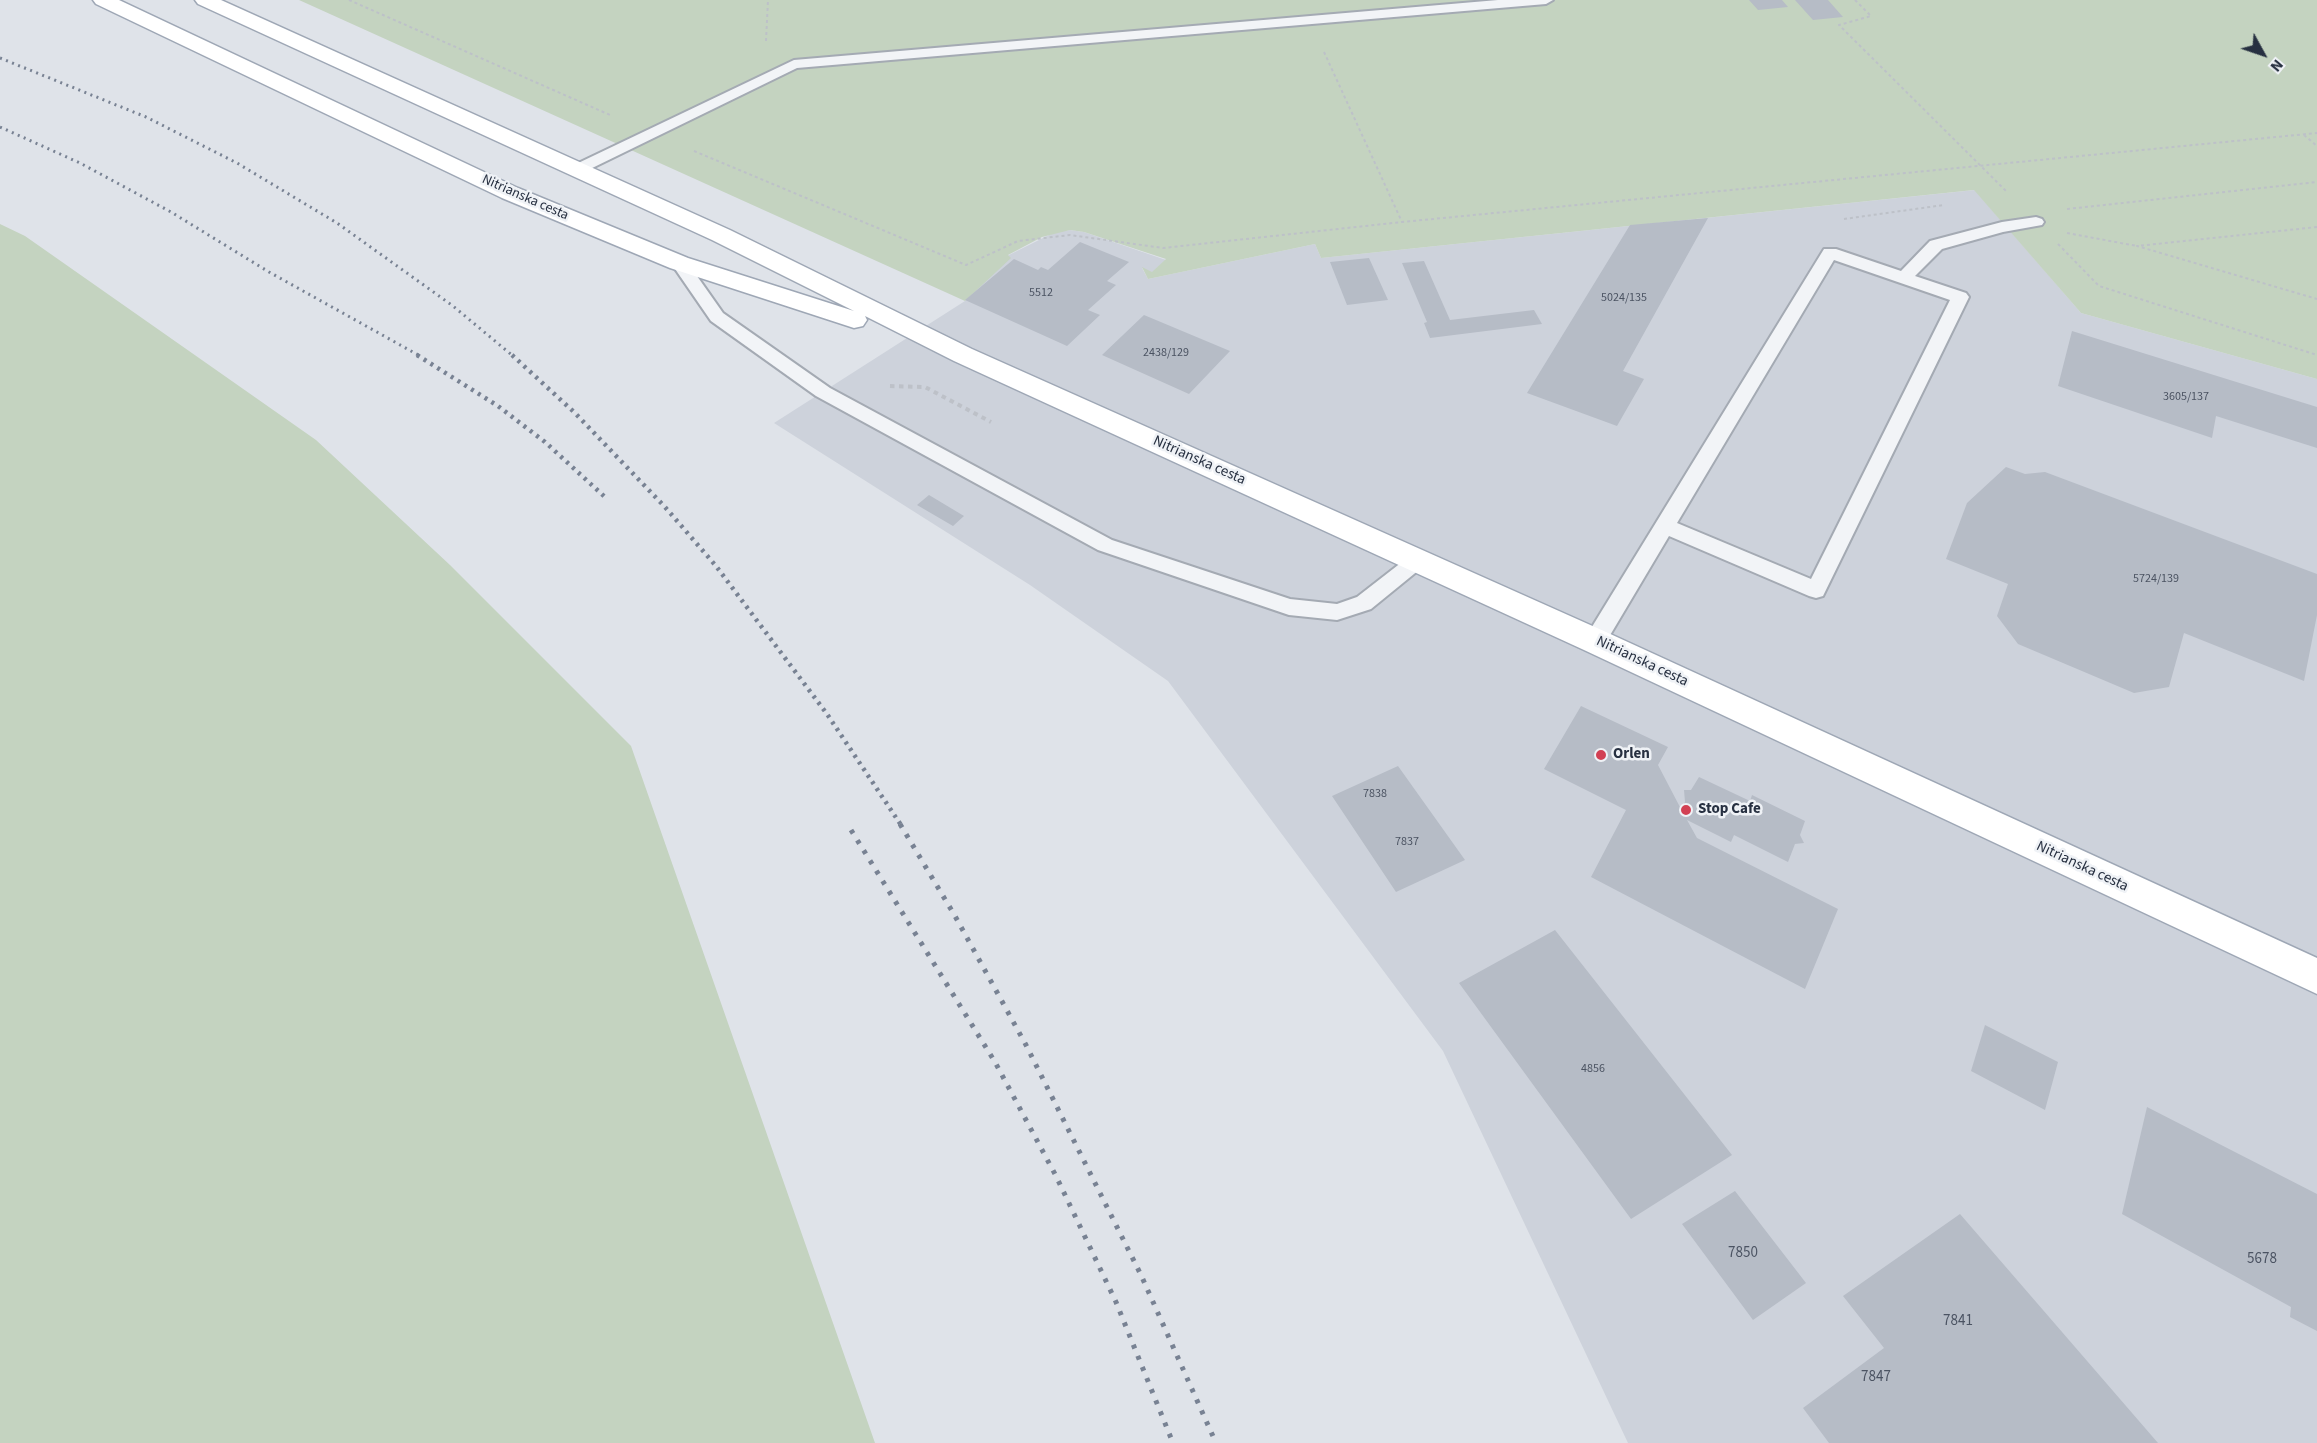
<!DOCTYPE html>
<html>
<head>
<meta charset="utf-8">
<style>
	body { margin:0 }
	#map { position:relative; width:2317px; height:1443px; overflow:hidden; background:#dfe3e9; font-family:"Source Sans 3",sans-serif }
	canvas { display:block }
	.north { position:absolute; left:2233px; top:24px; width:60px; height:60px; -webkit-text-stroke:4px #eff2f6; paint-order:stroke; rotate:130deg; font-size:16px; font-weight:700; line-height:24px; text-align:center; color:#273041 }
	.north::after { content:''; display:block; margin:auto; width:21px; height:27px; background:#273041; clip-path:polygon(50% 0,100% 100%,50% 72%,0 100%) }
</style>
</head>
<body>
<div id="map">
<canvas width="2317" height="1443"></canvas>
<div class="north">N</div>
</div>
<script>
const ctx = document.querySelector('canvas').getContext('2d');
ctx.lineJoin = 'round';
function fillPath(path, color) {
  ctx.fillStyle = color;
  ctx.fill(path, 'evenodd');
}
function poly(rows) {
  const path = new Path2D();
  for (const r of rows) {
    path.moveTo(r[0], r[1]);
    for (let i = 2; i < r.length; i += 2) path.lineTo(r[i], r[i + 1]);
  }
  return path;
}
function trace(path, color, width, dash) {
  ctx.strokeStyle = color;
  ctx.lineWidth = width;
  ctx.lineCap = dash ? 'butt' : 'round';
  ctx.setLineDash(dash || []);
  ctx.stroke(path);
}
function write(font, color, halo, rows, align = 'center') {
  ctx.font = font + ' "Source Sans 3",sans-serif';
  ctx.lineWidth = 5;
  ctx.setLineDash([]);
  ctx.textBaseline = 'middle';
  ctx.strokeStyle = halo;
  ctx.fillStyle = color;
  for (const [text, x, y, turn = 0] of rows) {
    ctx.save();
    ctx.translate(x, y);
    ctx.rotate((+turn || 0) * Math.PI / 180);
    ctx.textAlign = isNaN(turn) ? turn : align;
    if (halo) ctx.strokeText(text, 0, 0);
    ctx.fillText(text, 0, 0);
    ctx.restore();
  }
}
fillPath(poly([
	[1975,190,2081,313,2317,379,2317,1443,1628,1443,1443,1051,1168,681,1030,585,774,423,965,301,1007,256,1055,232,1070,230,1084,232,1166,260,1152,273,1142,268,1148,279,1315,244,1321,258]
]), '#cdd2db');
fillPath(poly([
	[299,0,2317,0,2317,379,2081,313,1974,190,1321,258,1315,244,1148,279,1142,267,1152,272,1166,259,1084,232,1070,230,1042,237,1008,255,1011,258,965,301],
	[0,224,25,236,316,440,450,565,631,746,875,1443,0,1443]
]), '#c4d3c0');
fillPath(poly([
	[1749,0,1782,0,1788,7,1758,10],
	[1795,0,1828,0,1843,17,1813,20],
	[1708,218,1623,371,1644,379,1617,426,1527,393,1630,225],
	[1080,242,1129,262,1107,281,1116,285,1088,310,1100,315,1067,346,965,300,1014,259,1038,270,1041,267,1048,270],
	[1369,258,1388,300,1347,305,1330,262],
	[1424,261,1450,320,1534,310,1542,324,1430,338,1424,323,1427,322,1402,263],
	[1144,315,1230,351,1189,394,1102,355],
	[2072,331,2317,407,2317,448,2216,416,2212,438,2058,386],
	[2006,467,2025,474,2045,472,2317,574,2317,615,2304,681,2184,633,2169,687,2134,693,2018,644,1997,616,2008,584,1946,559,1967,503],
	[929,495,964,516,953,526,917,505],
	[1581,706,1668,747,1658,765,1681,809,1685,802,1684,790,1691,790,1699,777,1750,801,1752,795,1805,821,1800,835,1804,843,1795,844,1788,862,1734,835,1731,842,1687,820,1697,838,1838,909,1805,989,1591,877,1626,810,1544,769],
	[1398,766,1465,860,1396,892,1332,796],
	[1555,930,1732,1155,1631,1219,1459,983],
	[1985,1025,2058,1062,2045,1110,1971,1071],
	[2147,1107,2317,1194,2317,1331,2290,1317,2291,1307,2122,1214],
	[1735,1191,1806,1283,1753,1320,1682,1224],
	[1960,1214,2158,1443,1829,1443,1803,1408,1884,1348,1843,1296]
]), '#b6bcc6');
const service = poly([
	[1498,0,1553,0,1546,4,797,68,584,172,578,174,570,169,572,166,794,60,1498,0],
	[2036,217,2042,219,2044,222,2042,225,2003,232,1942,249,1915,276,1966,293,1969,297,1823,596,1816,598,1809,596,1669,536,1603,647,1595,649,1587,647,1584,641,1587,635,1824,249,1836,249,1901,271,1930,241,2002,222,2036,217],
	[1834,260,1950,300,1811,579,1677,523,1834,260],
	[679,258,685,259,723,313,830,388,1112,540,1290,599,1337,604,1357,597,1411,555,1418,552,1425,555,1428,560,1425,565,1371,609,1337,620,1289,615,1098,550,816,396,711,321,671,263,673,259,679,258]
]);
const primary = poly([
	[93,0,119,0,518,188,688,258,854,311,712,240,198,4,195,0,221,0,730,230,972,349,1606,632,2317,958,2317,994,1584,650,954,361,865,316,867,320,863,326,854,328,670,268,502,198,96,4,93,0]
]);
trace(service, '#a4aab3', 4);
trace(primary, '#9ea7b5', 3);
trace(poly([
	[349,0,610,115],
	[1855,0,1871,16,1839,25,2007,192],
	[766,41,768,0],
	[1324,52,1402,222],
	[2304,135,2317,146],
	[694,151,966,265,1018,241,1070,235,1163,248,1402,222,2317,133],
	[2067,209,2317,182],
	[1844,219,1944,205],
	[2317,227,2137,246,2317,299],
	[2067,233,2137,246],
	[2058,244,2099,286,2317,355]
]), '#bdc1c8', 2, [3, 3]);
trace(poly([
	[890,386,925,387,991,422]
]), '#bdc1c8', 4, [4.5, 4.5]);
fillPath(service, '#f2f4f7');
fillPath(primary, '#fff');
trace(poly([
	[0,58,146,117,237,163,337,223,453,306,513,356],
	[0,127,80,163,171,212,269,272,420,356]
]), '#788293', 3, [2, 4.5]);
trace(poly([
	[417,355,498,406,545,442,606,498],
	[512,355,575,413,665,507,716,566,827,714,901,825]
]), '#788293', 4.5, [3, 5]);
trace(poly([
	[900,824,955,916,1026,1045,1141,1275,1216,1443],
	[851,830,995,1062,1056,1176,1116,1302,1173,1443]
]), '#788293', 5, [4, 8]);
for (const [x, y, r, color] of [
	[1601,755,6,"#d24053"],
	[1686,810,6,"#d24053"]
]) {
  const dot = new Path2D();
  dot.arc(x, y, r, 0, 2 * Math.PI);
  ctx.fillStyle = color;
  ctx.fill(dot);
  trace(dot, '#eff2f6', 2);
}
write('12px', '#4b5362', null, [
	["5512",1041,293],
	["5024/135",1624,298],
	["2438/129",1166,353],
	["3605/137",2186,397],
	["5724/139",2156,579],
	["7838",1375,794],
	["7837",1407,842],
	["4856",1593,1069]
]);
write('14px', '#273041', '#eff2f6', [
	["Nitrianska cesta",525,198,24]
]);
write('15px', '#273041', '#eff2f6', [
	["Nitrianska cesta",1199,461,24],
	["Nitrianska cesta",1642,662,25],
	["Nitrianska cesta",2082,867,25]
]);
write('bold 15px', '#273041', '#eff2f6', [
	["Orlen",1613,755],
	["Stop Cafe",1698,810]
], 'left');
write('15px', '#4b5362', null, [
	["7850",1743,1254],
	["5678",2262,1260],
	["7841",1958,1322],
	["7847",1876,1378]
]);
</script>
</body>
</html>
